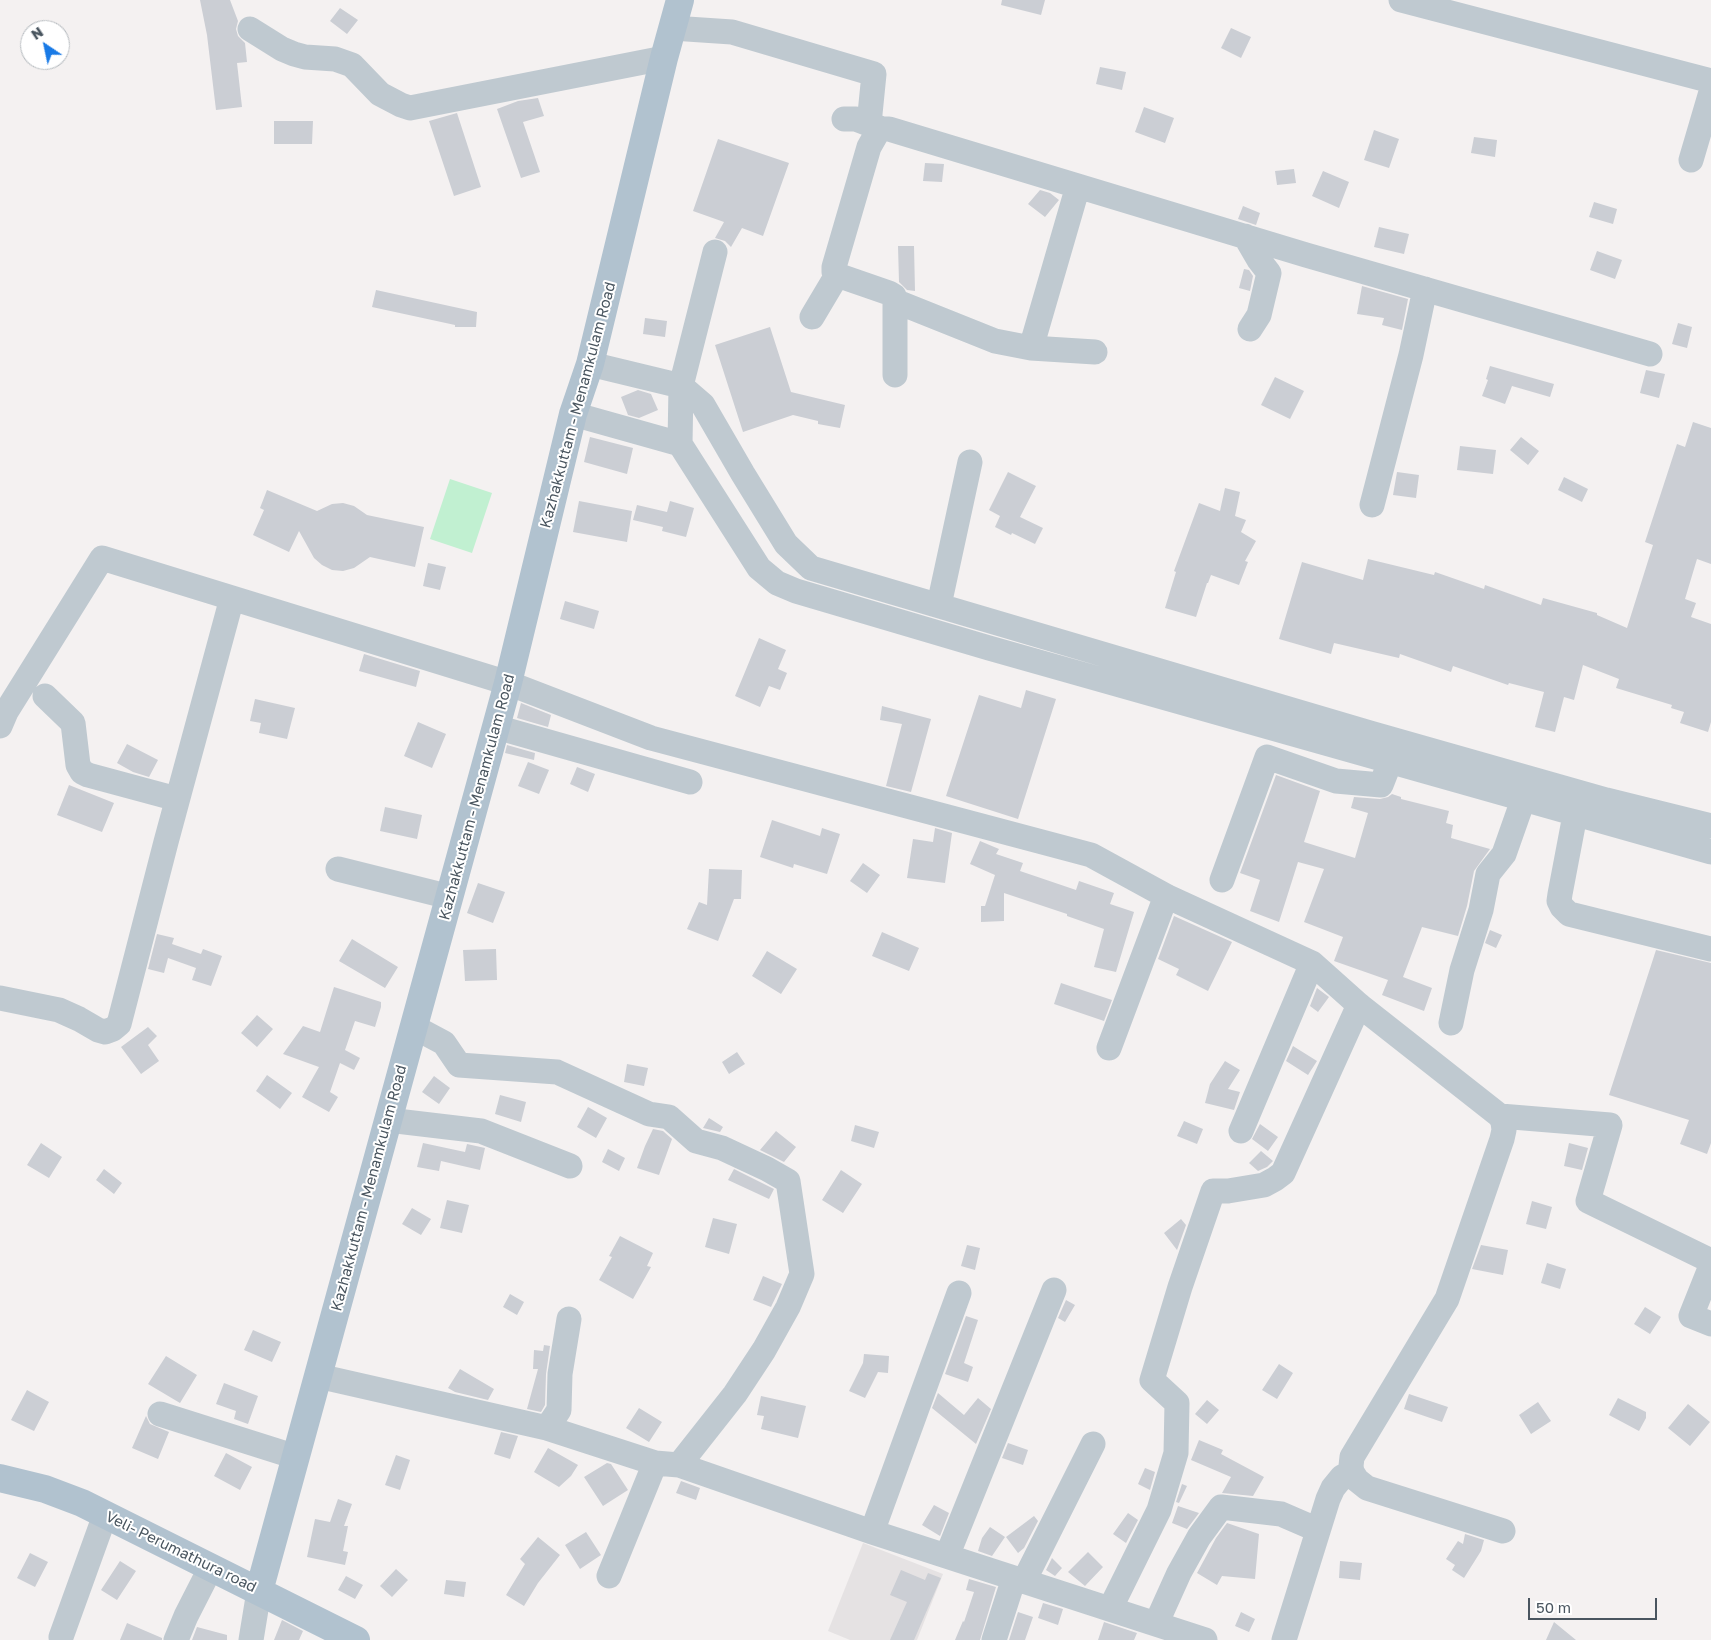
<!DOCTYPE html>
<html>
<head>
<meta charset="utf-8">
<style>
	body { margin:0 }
	#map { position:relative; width:1711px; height:1640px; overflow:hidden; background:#f4f1f1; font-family:"Golos Text",sans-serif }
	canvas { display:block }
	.north { position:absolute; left:20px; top:20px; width:50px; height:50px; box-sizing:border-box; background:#fff; border:1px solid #b6bbbf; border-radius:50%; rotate:326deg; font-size:14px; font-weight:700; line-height:20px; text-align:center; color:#49555f }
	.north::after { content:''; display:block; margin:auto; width:18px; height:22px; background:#197ae6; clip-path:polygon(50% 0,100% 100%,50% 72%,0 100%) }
	.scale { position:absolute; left:1528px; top:1598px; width:129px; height:22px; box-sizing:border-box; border:2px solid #49555f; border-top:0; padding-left:6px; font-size:15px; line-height:18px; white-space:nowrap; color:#49555f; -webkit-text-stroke:4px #fff; paint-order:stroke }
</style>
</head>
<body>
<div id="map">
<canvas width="1711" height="1640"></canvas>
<div class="north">N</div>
<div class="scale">50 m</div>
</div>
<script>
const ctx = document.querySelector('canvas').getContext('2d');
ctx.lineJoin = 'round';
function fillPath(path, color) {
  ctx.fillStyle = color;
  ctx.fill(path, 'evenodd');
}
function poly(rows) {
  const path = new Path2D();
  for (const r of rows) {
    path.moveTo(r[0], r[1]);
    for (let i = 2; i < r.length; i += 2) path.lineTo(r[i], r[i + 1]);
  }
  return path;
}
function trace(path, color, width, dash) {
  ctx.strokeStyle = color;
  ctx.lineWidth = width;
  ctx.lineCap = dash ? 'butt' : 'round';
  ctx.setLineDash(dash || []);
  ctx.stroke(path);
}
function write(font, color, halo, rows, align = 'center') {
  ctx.font = font + ' "Golos Text",sans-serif';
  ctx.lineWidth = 4;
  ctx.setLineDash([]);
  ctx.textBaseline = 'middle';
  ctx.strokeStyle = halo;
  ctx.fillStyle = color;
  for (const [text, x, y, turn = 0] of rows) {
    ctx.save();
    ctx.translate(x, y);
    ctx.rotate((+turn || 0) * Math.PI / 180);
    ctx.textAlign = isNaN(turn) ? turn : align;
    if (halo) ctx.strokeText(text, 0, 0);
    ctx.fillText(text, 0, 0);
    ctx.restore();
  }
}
fillPath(poly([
	[863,1543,943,1574,917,1640,850,1640,828,1631]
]), '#e5e2e3');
fillPath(poly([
	[450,479,492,493,472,553,430,539]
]), '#c1f0d1');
fillPath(poly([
	[200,0,230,0,238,21,236,29,238,36,245,43,247,62,237,63,242,107,216,110,207,35],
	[1002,0,1045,0,1041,15,1001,5],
	[340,8,358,20,347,34,330,21],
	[1231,28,1251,37,1241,58,1221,48],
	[1100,67,1126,72,1122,90,1096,84],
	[538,98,544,116,523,122,540,172,521,178,497,109,518,101],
	[1144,107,1174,118,1165,143,1135,132],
	[457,113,481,187,454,196,429,121],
	[274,121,313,121,312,144,274,144],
	[1374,130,1399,139,1389,168,1364,160],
	[1474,137,1497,140,1495,157,1471,153],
	[718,139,789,163,763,236,742,228,731,247,725,241,715,238,724,222,693,211],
	[925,163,944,164,942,182,923,181],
	[1294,169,1296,183,1277,185,1275,171],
	[1323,171,1349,182,1339,208,1312,196],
	[1040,190,1050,193,1059,200,1045,217,1028,204],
	[1594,202,1617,209,1613,224,1589,217],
	[1243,206,1260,213,1256,225,1238,219],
	[1379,227,1409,234,1404,254,1374,247],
	[898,246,914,246,915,291,907,290,899,282],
	[1597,251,1622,260,1615,279,1590,270],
	[1244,269,1249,270,1253,276,1250,291,1239,288],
	[1362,286,1408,299,1402,330,1382,325,1384,318,1357,314],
	[376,290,477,312,476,327,455,327,455,325,372,307],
	[645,318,667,321,665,337,643,334],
	[1678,323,1692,327,1687,348,1672,344],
	[770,327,791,392,845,405,840,428,818,424,818,421,793,415,743,432,715,345],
	[1490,366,1554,384,1550,397,1512,386,1505,404,1482,396,1488,380,1486,379],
	[1646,370,1665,374,1659,398,1640,393],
	[1275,377,1304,391,1290,419,1261,405],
	[638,390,651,394,658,410,639,418,628,415,621,397],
	[1693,422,1711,428,1711,564,1697,559,1685,599,1696,603,1691,617,1711,624,1711,722,1708,732,1680,723,1684,712,1671,708,1672,705,1616,688,1619,679,1583,665,1574,700,1564,697,1555,732,1535,727,1544,692,1509,683,1508,685,1453,666,1451,672,1400,654,1399,658,1334,643,1331,654,1279,639,1302,562,1363,580,1368,559,1434,575,1435,572,1484,589,1485,585,1541,605,1543,598,1597,613,1597,615,1627,628,1653,545,1645,542,1677,444,1685,447],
	[590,437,633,448,627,474,584,462],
	[1521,437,1539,451,1528,465,1510,450],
	[1460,446,1496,450,1493,474,1457,470],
	[1008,472,1036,486,1020,517,1043,528,1035,544,1012,533,1011,535,995,527,1000,516,989,510],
	[1397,472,1419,475,1416,498,1393,495],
	[1564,477,1588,489,1582,502,1558,490],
	[1225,488,1240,492,1235,516,1246,520,1241,532,1256,541,1245,561,1248,562,1239,585,1211,575,1208,583,1207,583,1196,617,1165,608,1176,572,1174,571,1199,503,1220,511],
	[267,490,317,511,332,504,343,503,354,506,367,515,424,527,415,567,370,557,354,568,343,571,332,570,322,565,314,558,299,531,289,552,253,535,264,510,260,508],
	[579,501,632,511,627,542,573,532],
	[670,501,694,508,686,537,662,531,663,527,633,520,637,505,667,512],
	[428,563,446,567,440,590,423,586],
	[565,601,599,611,594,629,560,619],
	[759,638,786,650,778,669,787,673,780,690,769,686,760,707,735,696],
	[364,654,420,671,416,687,359,671],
	[1026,690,1056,699,1018,819,946,796,979,695,1021,708],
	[255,699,295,708,287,739,259,733,261,723,250,721],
	[521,703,551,715,548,727,517,718],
	[882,706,931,719,911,792,886,786,902,724,880,720],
	[418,722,446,734,432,768,404,756],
	[127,744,158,760,149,777,133,772,117,763],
	[507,745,535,753,534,760,505,753],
	[528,762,549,770,539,794,518,786],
	[577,767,595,774,588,792,570,784],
	[1276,775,1320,791,1304,842,1355,858,1368,813,1351,808,1354,797,1380,799,1388,797,1392,794,1401,797,1401,799,1449,811,1446,823,1453,825,1451,838,1490,849,1474,871,1467,906,1458,936,1422,927,1403,977,1432,988,1424,1011,1382,995,1388,980,1334,961,1343,937,1304,922,1324,869,1298,862,1279,922,1250,911,1260,880,1240,873],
	[69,785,114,803,102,832,57,815],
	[385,807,422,815,417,839,380,831],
	[772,820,820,836,822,828,840,834,827,874,794,864,793,868,760,857],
	[935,828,952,833,945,883,907,878,913,839,933,842],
	[980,841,999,849,996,854,1023,863,1020,871,1076,890,1079,881,1114,893,1110,904,1134,912,1116,972,1094,967,1104,929,1067,916,1067,914,1004,893,1004,921,981,922,981,906,985,906,995,875,970,864],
	[863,863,880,875,867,893,850,881],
	[709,869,742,870,741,899,734,899,718,941,687,929,699,902,707,905],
	[478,883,505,892,493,923,467,913],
	[1174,916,1232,942,1208,991,1176,975,1179,969,1158,959],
	[1490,930,1502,935,1496,948,1485,943],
	[882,932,919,948,909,971,872,956],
	[157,934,174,938,172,944,201,954,203,949,222,956,211,986,192,980,196,968,168,958,164,973,148,969],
	[352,939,398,967,385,988,339,961],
	[496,949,497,980,465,981,463,950],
	[1656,950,1711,963,1711,1143,1707,1154,1680,1144,1689,1120,1609,1095],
	[767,951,797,969,781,994,752,976],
	[1061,983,1112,1000,1104,1021,1054,1004],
	[334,987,381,1002,381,1007,375,1027,355,1021,345,1050,360,1058,354,1070,340,1063,330,1092,338,1097,329,1112,302,1097,319,1067,283,1054,303,1026,320,1032],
	[1317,988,1329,997,1318,1012,1310,1006],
	[257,1015,273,1029,257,1047,241,1033],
	[148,1027,157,1036,148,1045,159,1061,141,1074,121,1047],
	[1293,1046,1317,1061,1308,1075,1286,1061],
	[737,1052,745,1064,729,1074,722,1062],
	[1225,1061,1240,1070,1228,1089,1240,1092,1234,1110,1205,1103,1210,1084],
	[627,1064,648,1068,644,1086,624,1082],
	[267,1075,292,1093,280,1109,256,1091],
	[434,1076,450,1088,439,1104,422,1092],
	[500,1095,526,1102,521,1122,495,1114],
	[588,1107,607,1118,596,1138,577,1127],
	[709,1118,723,1127,720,1132,703,1128],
	[1184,1121,1203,1129,1197,1144,1177,1136],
	[1260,1124,1278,1137,1268,1151,1252,1139],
	[855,1125,879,1132,874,1148,851,1141],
	[653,1129,663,1131,672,1139,659,1175,637,1168,645,1146],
	[776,1131,796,1147,784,1162,760,1150],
	[41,1143,62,1157,49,1178,27,1165],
	[423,1143,465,1152,467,1144,485,1148,480,1170,441,1161,439,1171,417,1167],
	[1569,1143,1588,1148,1582,1170,1564,1166],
	[608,1149,625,1158,619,1171,602,1162],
	[1261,1151,1273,1161,1267,1167,1258,1171,1249,1163],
	[104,1169,122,1183,114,1194,96,1180],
	[734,1169,774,1189,769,1199,728,1180],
	[841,1170,862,1184,843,1213,822,1200],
	[447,1200,469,1205,462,1233,440,1228],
	[1532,1201,1552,1207,1546,1229,1526,1224],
	[412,1208,431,1219,421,1235,402,1224],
	[713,1218,737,1224,729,1254,705,1247],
	[1181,1219,1186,1225,1177,1250,1164,1233],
	[620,1236,653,1253,647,1266,651,1267,633,1299,599,1280,612,1257,609,1256],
	[967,1245,980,1248,975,1270,961,1266],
	[1481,1245,1508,1250,1503,1275,1472,1269],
	[1547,1263,1566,1269,1560,1289,1541,1283],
	[763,1276,782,1284,771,1307,753,1300],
	[510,1294,524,1302,517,1315,503,1307],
	[1066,1300,1075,1305,1065,1322,1058,1318],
	[1645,1307,1661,1317,1650,1334,1634,1324],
	[966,1316,978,1320,964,1363,973,1367,968,1382,945,1374],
	[253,1330,281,1342,272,1362,244,1350],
	[544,1345,550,1346,546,1374,545,1405,541,1412,527,1409,538,1369,533,1369,534,1350,543,1351],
	[864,1354,889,1356,888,1373,878,1372,865,1398,849,1391,863,1363],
	[166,1356,197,1375,180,1403,148,1384],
	[1279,1364,1293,1373,1277,1399,1262,1390],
	[460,1369,494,1389,488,1400,455,1392,448,1388],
	[224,1383,258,1396,248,1424,234,1419,236,1411,216,1404],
	[27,1390,49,1402,34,1431,11,1420],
	[938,1393,964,1415,978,1398,991,1409,976,1444,932,1408],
	[1409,1394,1448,1407,1442,1422,1404,1409],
	[761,1396,806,1406,798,1438,761,1429,764,1416,757,1415],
	[1618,1398,1646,1412,1646,1418,1639,1431,1609,1415],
	[1207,1400,1219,1410,1207,1424,1195,1414],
	[1538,1402,1551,1421,1531,1434,1519,1415],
	[1688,1404,1710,1422,1690,1446,1668,1428],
	[639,1408,662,1422,649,1442,626,1428],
	[146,1416,150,1424,169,1432,158,1459,132,1448],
	[501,1432,518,1436,510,1459,494,1454],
	[1199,1440,1223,1450,1221,1454,1264,1477,1253,1496,1222,1493,1231,1477,1191,1460],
	[1008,1443,1028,1450,1023,1465,1002,1458],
	[548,1448,578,1465,571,1476,559,1487,534,1472],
	[226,1453,252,1467,240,1490,214,1476],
	[396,1455,410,1460,400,1490,385,1485],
	[607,1463,611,1464,628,1490,603,1506,584,1477],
	[1145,1468,1155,1472,1150,1490,1138,1484],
	[681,1481,700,1488,696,1500,676,1493],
	[1182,1484,1187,1486,1179,1503,1176,1502],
	[338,1499,352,1504,344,1526,348,1526,343,1551,348,1552,345,1565,307,1557,315,1519,330,1522],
	[934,1505,949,1513,940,1536,922,1525],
	[1178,1506,1199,1513,1187,1529,1172,1523],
	[1128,1513,1138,1520,1126,1543,1113,1534],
	[1034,1516,1038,1521,1024,1548,1018,1553,1006,1537],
	[1227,1523,1259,1534,1255,1579,1222,1576,1217,1585,1197,1573,1216,1538],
	[990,1527,1005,1537,992,1556,978,1551,982,1538],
	[586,1532,601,1555,580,1569,565,1545],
	[1465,1534,1484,1540,1481,1551,1464,1578,1452,1570,1455,1565,1446,1559,1458,1541,1463,1544],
	[538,1537,560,1555,538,1583,524,1606,506,1595,525,1564,520,1559],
	[1088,1552,1103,1567,1085,1586,1068,1572],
	[30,1553,48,1562,35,1587,17,1578],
	[1052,1558,1062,1568,1055,1576,1046,1570],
	[120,1561,136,1571,117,1600,101,1590],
	[1340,1561,1362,1563,1360,1580,1339,1578],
	[396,1569,408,1580,392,1597,380,1586],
	[901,1570,925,1580,928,1573,941,1578,914,1640,890,1640,907,1602,890,1595],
	[346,1576,363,1585,355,1599,338,1590],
	[969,1579,996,1587,980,1640,955,1640,963,1621,964,1622,974,1592,966,1590],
	[446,1580,466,1582,464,1597,444,1594],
	[1043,1603,1063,1609,1058,1625,1038,1618],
	[1018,1612,1033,1617,1025,1640,1009,1640],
	[1241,1612,1255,1619,1249,1632,1235,1626],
	[282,1620,303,1631,299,1640,274,1640],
	[1104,1622,1137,1633,1134,1640,1098,1640],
	[1554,1622,1576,1640,1546,1640],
	[127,1623,162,1638,162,1640,120,1640],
	[197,1627,227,1635,227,1640,192,1640]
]), '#cbced4');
trace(poly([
	[1401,0,1711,81],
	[672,28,732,32,874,74,869,124],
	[250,29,282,49,294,54,305,57,335,59,352,65,380,94,401,105,410,108,664,58],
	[844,119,856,119,882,129],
	[1691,160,1711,92],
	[1245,236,1259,260,1269,273,1259,315,1250,329],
	[895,301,995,341,1031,348,1078,186],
	[812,317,837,275],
	[1031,348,1095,352],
	[590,364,681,386,703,405,743,474,786,544,811,568,1370,733,1606,800,1711,826],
	[895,375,895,301,894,296,889,293,837,275,834,272,834,267,869,147,877,133,882,129,889,129,1306,255,1650,354],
	[573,414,680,444,759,568,777,583,796,591,989,648,1711,852],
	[680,444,681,386,715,252],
	[1372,505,1411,355,1425,289],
	[939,605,970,462],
	[45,696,73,723,78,765,82,772,88,775,177,799],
	[0,726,6,712,102,558,508,683,651,738,1091,855,1166,896,1312,963,1359,1005,1500,1116,1503,1122,1504,1130,1502,1139,1447,1299,1352,1457,1351,1466,1352,1472,1357,1480,1367,1488,1503,1531],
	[496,727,690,782],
	[1575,815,1560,894,1559,901,1562,907,1569,914,1711,949],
	[338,869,450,897],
	[1222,880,1267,757,1336,781,1381,785,1390,762],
	[0,998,59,1010,79,1019,98,1030,105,1032,113,1029,119,1024,166,842,232,598],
	[1451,1023,1462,970,1481,910,1488,874,1504,854,1523,800],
	[414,1027,444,1043,459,1065,557,1072,649,1114,669,1117,696,1141,722,1148,767,1169,788,1181,802,1274,788,1307,764,1350,735,1394,679,1465],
	[1109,1048,1166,896],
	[1500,1116,1610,1125,1588,1201,1711,1261],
	[388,1120,481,1131,570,1166],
	[1241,1131,1312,963],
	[1711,1266,1691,1316,1711,1324],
	[318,1376,547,1428,655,1463,679,1465,872,1532,1205,1640],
	[160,1414,296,1457],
	[547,1428,559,1410,560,1374,569,1319],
	[872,1532,959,1293],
	[947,1556,1054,1290],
	[609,1576,655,1463],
	[1024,1581,1093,1444],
	[1110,1609,1159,1510,1176,1453,1177,1403,1152,1380,1180,1287,1213,1191,1228,1191,1264,1185,1275,1179,1283,1173,1359,1005],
	[1156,1624,1179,1573,1199,1537,1221,1507,1281,1514,1318,1530],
	[61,1637,105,1515],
	[176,1640,186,1616,211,1567],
	[251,1640,259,1591],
	[994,1640,1014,1578],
	[1284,1640,1328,1499,1333,1488,1342,1477,1352,1472]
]), '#bfc9d0', 25);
trace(poly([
	[0,1478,45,1489,82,1503,356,1640],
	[259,1591,508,683,573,414,590,364,664,58,680,0]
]), '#b1c2cf', 28);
write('15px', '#49555f', '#fff', [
	["Kazhakkuttam - Menamkulam Road",578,405,-75],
	["Kazhakkuttam - Menamkulam Road",477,797,-75],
	["Kazhakkuttam - Menamkulam Road",369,1188,-75],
	["Veli- Perumathura road",181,1552,26]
]);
</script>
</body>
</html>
